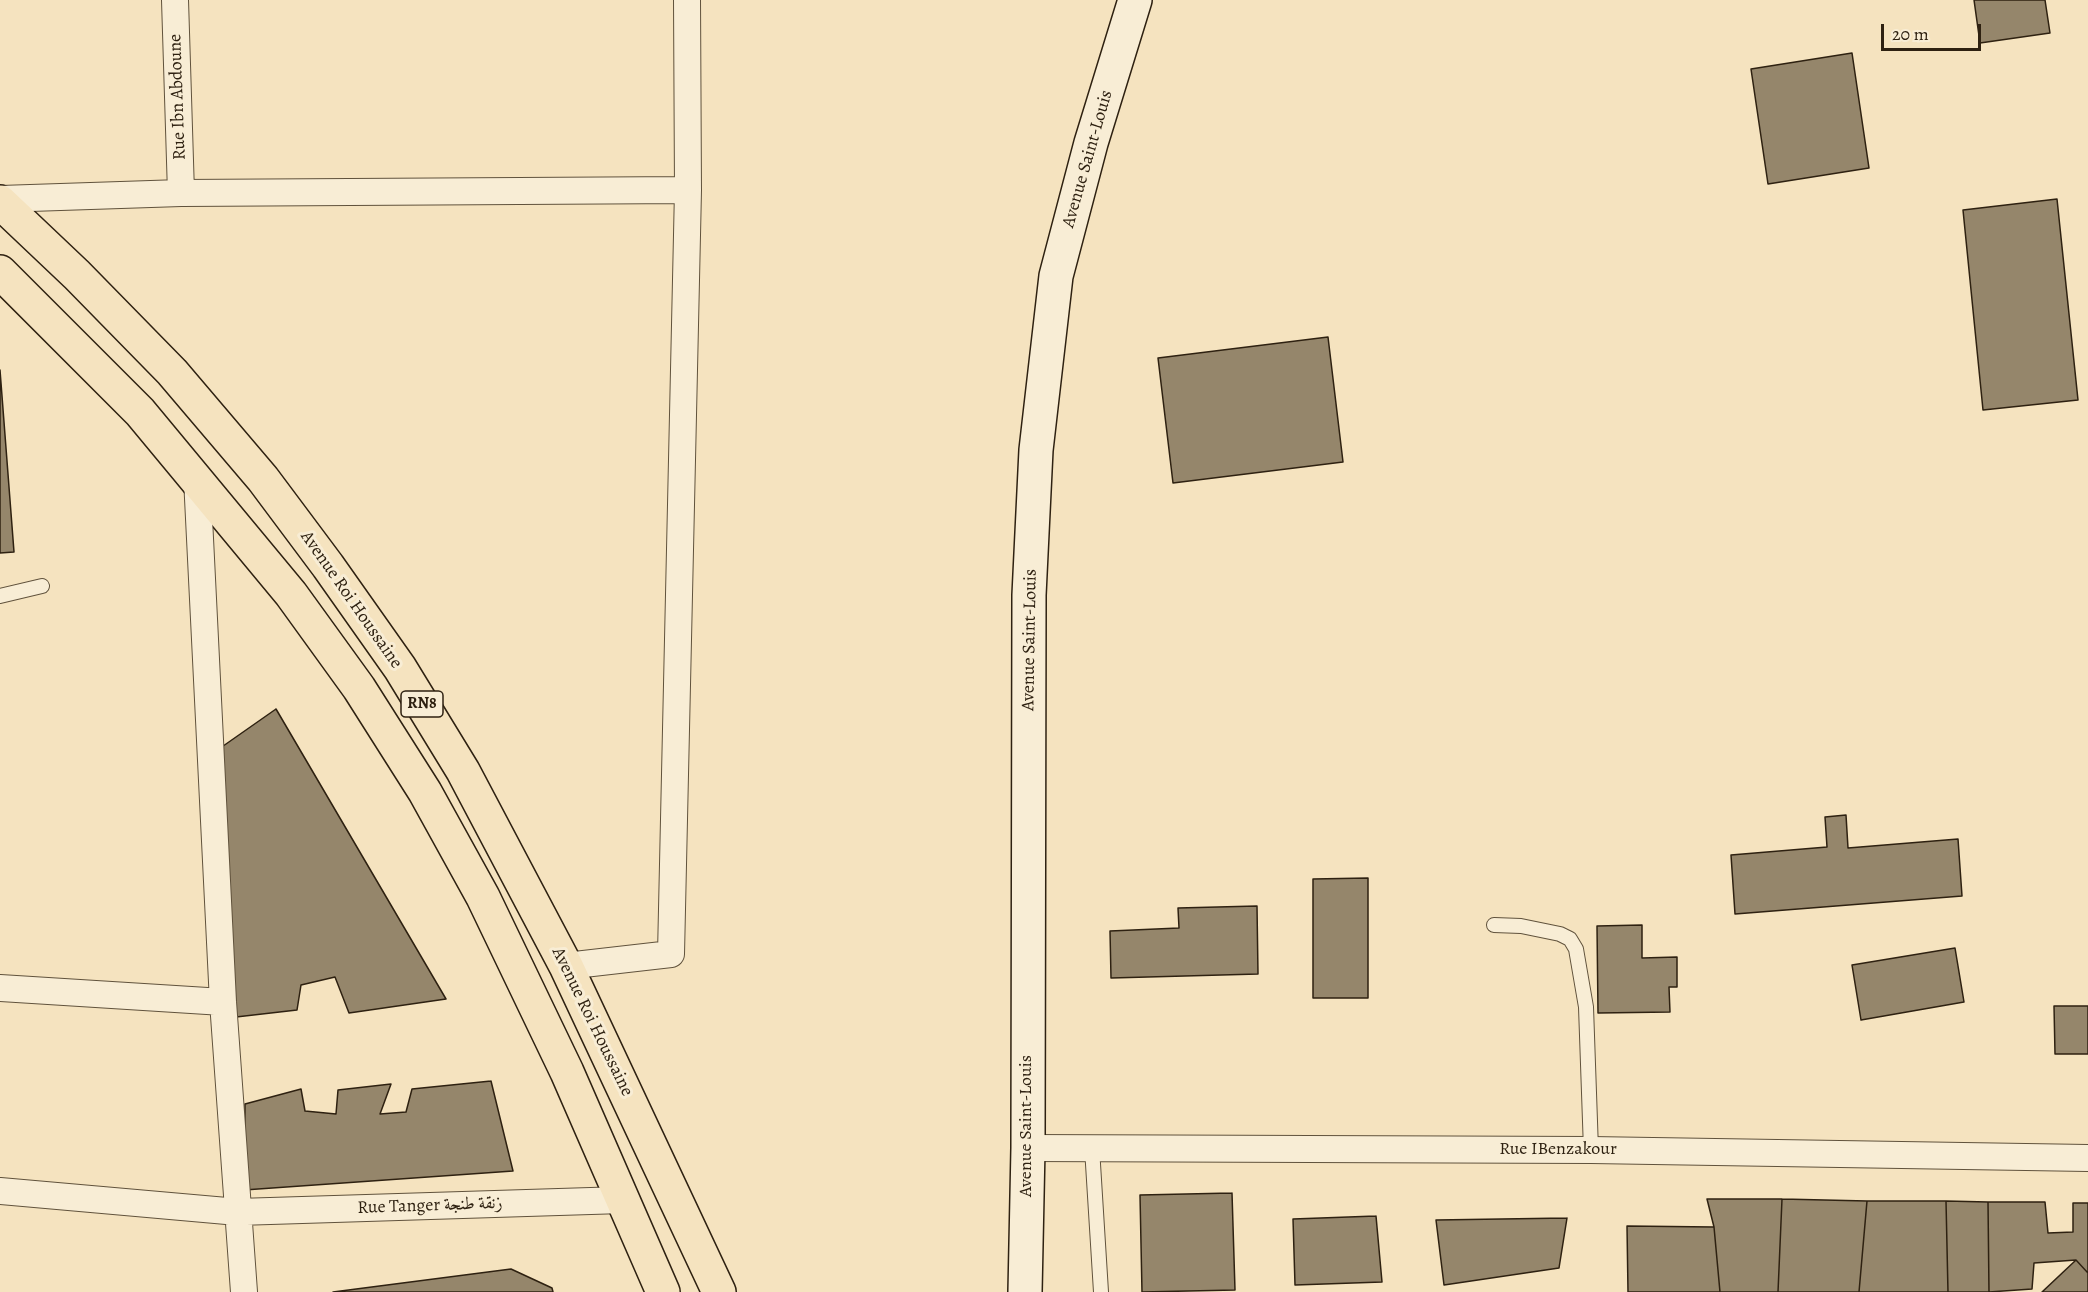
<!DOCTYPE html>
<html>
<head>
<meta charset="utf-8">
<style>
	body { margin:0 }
	#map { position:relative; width:2088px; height:1292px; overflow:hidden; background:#f5e3bf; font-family:Alegreya,serif }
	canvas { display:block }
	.scale { position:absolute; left:1881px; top:24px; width:100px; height:27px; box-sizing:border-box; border:3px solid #2e2111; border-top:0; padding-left:8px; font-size:18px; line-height:21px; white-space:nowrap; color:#2e2111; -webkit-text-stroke:4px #f8edd5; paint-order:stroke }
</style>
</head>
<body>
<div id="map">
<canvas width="2088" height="1292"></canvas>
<div class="scale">20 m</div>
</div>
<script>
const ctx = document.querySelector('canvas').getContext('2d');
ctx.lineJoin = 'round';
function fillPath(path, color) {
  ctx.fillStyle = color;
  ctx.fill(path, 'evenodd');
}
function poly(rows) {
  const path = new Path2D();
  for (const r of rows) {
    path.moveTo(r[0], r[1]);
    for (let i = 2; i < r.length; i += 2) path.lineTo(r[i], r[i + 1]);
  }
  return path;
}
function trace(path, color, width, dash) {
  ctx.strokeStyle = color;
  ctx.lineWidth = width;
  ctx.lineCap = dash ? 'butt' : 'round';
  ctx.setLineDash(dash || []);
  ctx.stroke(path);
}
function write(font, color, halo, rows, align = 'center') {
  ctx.font = font + ' Alegreya,Amiri,serif';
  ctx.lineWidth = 6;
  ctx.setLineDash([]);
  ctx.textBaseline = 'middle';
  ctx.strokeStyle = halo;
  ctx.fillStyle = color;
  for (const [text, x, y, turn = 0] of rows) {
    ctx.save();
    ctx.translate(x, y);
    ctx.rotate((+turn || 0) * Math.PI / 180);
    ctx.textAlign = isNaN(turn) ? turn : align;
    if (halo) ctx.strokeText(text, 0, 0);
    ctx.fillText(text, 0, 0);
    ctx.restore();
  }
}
const building = poly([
	[1974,0,2045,0,2050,33,1980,43,1974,0],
	[1852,53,1869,168,1768,184,1751,69,1852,53],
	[2057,199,2078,400,1983,410,1963,210,2057,199],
	[1328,337,1343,462,1173,483,1158,358,1328,337],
	[0,370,14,552,0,553,0,370],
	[276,709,446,999,349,1013,335,977,301,985,297,1010,236,1017,216,751,276,709],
	[1846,815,1848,848,1958,839,1962,896,1735,914,1731,855,1827,847,1825,817,1846,815],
	[1368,878,1368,998,1313,998,1313,879,1368,878],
	[1257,906,1258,974,1111,978,1110,931,1179,928,1178,908,1257,906],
	[1642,925,1642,958,1677,957,1677,987,1669,987,1670,1012,1598,1013,1597,926,1642,925],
	[1955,948,1964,1002,1861,1020,1852,965,1955,948],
	[2054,1006,2088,1006,2088,1054,2055,1054,2054,1006],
	[491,1081,513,1171,244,1190,245,1104,301,1089,305,1111,336,1114,338,1090,391,1084,380,1114,406,1112,412,1089,491,1081],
	[1232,1193,1235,1290,1142,1292,1140,1195,1232,1193],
	[1707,1199,1782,1199,1778,1292,1720,1292,1714,1227,1707,1199],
	[1782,1199,1867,1201,1859,1292,1778,1292,1782,1199],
	[1867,1201,1946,1201,1948,1292,1859,1292,1867,1201],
	[1946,1201,1988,1202,1989,1292,1948,1292,1946,1201],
	[1988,1202,2045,1202,2048,1233,2073,1232,2073,1203,2088,1203,2088,1273,2076,1260,2034,1263,2032,1289,1989,1292,1988,1202],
	[1376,1216,1382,1282,1295,1285,1293,1219,1376,1216],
	[1567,1218,1559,1268,1444,1285,1436,1220,1567,1218],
	[1627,1226,1714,1227,1720,1292,1628,1292,1627,1226],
	[2076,1260,2088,1273,2088,1292,2042,1292,2076,1260],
	[511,1269,552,1288,553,1292,333,1292,511,1269]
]);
fillPath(building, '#95866b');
trace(building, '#2e2111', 1.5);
const lane = poly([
	[0,596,42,586],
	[1494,925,1521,926,1560,934,1570,939,1576,949,1586,1007,1591,1150],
	[1092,1148,1101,1292]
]);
const street = poly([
	[175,0,181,193],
	[0,199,181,193,688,190],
	[197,478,223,1002,244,1292],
	[566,966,671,954,688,190,687,0],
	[0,988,223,1002],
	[1028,1148,1591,1150,2088,1158],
	[0,1191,238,1212,623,1200]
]);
const secondary = poly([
	[1025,1292,1028,1148,1029,595,1036,450,1056,276,1091,143,1135,0]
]);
const primary = poly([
	[0,202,77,275,172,372,263,479,328,566,400,668,463,771,566,966,719,1292],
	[0,272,140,412,291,594,359,688,425,792,483,897,567,1072,663,1292]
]);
trace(lane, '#60523c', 16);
trace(street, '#60523c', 28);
trace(secondary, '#2e2111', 36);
trace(primary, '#2e2111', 36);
trace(lane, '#f8edd5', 14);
trace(street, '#f8edd5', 26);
trace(secondary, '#f8edd5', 33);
trace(primary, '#f5e3bf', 33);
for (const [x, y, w] of [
	[422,704,42]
]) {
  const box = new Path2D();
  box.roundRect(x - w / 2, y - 13, w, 26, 4.5);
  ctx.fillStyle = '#f8edd5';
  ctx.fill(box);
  trace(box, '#2e2111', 1.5);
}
write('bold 16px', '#2e2111', null, [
	["RN8",422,704]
]);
write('18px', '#2e2111', '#f8edd5', [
	["Rue Ibn Abdoune",178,97,-92],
	["Avenue Saint-Louis",1088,159,-74],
	["Avenue Roi Houssaine",351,600,55],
	["Avenue Saint-Louis",1030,640,-89],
	["Avenue Roi Houssaine",592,1022,64],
	["Avenue Saint-Louis",1027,1126,-90],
	["Rue IBenzakour",1558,1150],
	["Rue Tanger زنقة طنجة",430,1206,-2]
]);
</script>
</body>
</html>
